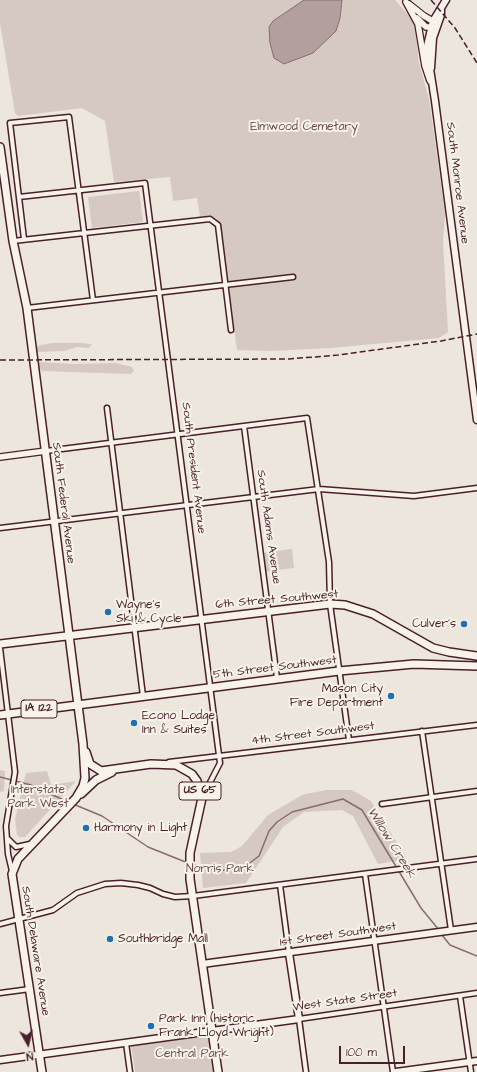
<!DOCTYPE html>
<html>
<head>
<meta charset="utf-8">
<style>
	body { margin:0 }
	#map { position:relative; width:477px; height:1072px; overflow:hidden; background:#ece6dd; font-family:"Architects Daughter",sans-serif }
	canvas { display:block }
	.north { position:absolute; left:8px; top:1024px; width:40px; height:40px; -webkit-text-stroke:3px #f7f3e8; paint-order:stroke; rotate:172deg; font-size:11px; font-weight:700; line-height:16px; text-align:center; color:#4a1f2b }
	.north::after { content:''; display:block; margin:auto; width:14px; height:18px; background:#4a1f2b; clip-path:polygon(50% 0,100% 100%,50% 72%,0 100%) }
	.scale { position:absolute; left:339px; top:1046px; width:66px; height:18px; box-sizing:border-box; border:2px solid #4a1f2b; border-top:0; padding-left:5px; font-size:12px; line-height:14px; white-space:nowrap; color:#4a1f2b; -webkit-text-stroke:3px #f7f3e8; paint-order:stroke }
</style>
</head>
<body>
<div id="map">
<canvas width="477" height="1072"></canvas>
<div class="north">N</div>
<div class="scale">100 m</div>
</div>
<script>
const ctx = document.querySelector('canvas').getContext('2d');
ctx.lineJoin = 'round';
function fillPath(path, color) {
  ctx.fillStyle = color;
  ctx.fill(path, 'evenodd');
}
function poly(rows) {
  const path = new Path2D();
  for (const r of rows) {
    path.moveTo(r[0], r[1]);
    for (let i = 2; i < r.length; i += 2) path.lineTo(r[i], r[i + 1]);
  }
  return path;
}
function trace(path, color, width, dash) {
  ctx.strokeStyle = color;
  ctx.lineWidth = width;
  ctx.lineCap = dash ? 'butt' : 'round';
  ctx.setLineDash(dash || []);
  ctx.stroke(path);
}
function write(font, color, halo, rows, align = 'center') {
  ctx.font = font + ' "Architects Daughter",sans-serif';
  ctx.lineWidth = 4;
  ctx.setLineDash([]);
  ctx.textBaseline = 'middle';
  ctx.strokeStyle = halo;
  ctx.fillStyle = color;
  for (const [text, x, y, turn = 0] of rows) {
    ctx.save();
    ctx.translate(x, y);
    ctx.rotate((+turn || 0) * Math.PI / 180);
    ctx.textAlign = isNaN(turn) ? turn : align;
    if (halo) ctx.strokeText(text, 0, 0);
    ctx.fillText(text, 0, 0);
    ctx.restore();
  }
}
fillPath(poly([
	[0,0,395,0,412,19,415,25,419,63,429,99,445,213,443,241,448,332,439,338,330,348,270,351,237,350,220,224,214,218,209,216,200,217,197,198,173,201,170,177,114,182,105,121,82,108,18,116,15,113,0,23],
	[139,191,143,222,92,228,88,197],
	[52,343,79,343,92,344,89,348,77,347,64,351,36,352,37,346],
	[39,362,73,364,116,363,132,367,134,371,131,374,42,371,37,366,36,363],
	[292,549,294,568,263,572,261,553],
	[0,770,5,771,4,791,0,792],
	[47,771,51,785,76,781,25,837,19,837,17,835,15,819,26,773],
	[326,790,352,790,371,801,407,859,378,864,353,816,342,810,304,812,283,827,246,883,203,888,200,853,231,852,242,846,268,815,302,795],
	[209,1034,213,1072,135,1072,131,1045]
]), '#d5c9c2');
const water = poly([
	[304,0,342,0,340,18,336,31,313,53,284,64,274,58,270,43,269,27,273,21,304,0]
]);
fillPath(water, '#b39f9d');
trace(water, '#896c6f', 1);
trace(poly([
	[0,777,31,785,68,802],
	[73,804,102,816,148,847,188,863],
	[192,864,220,871,247,865,259,856,269,831,277,822,292,812,343,799,362,810,421,908,439,930],
	[442,935,450,945,477,956]
]), '#896c6f', 1.5);
const minor = poly([
	[19,197,145,183,220,763,202,798],
	[24,239,10,123,69,117,93,300],
	[13,241,210,219,218,225,231,330],
	[27,308,293,277],
	[107,408,143,696],
	[244,426,277,678],
	[46,451,307,418,329,562,330,604,349,740],
	[0,528,319,489,414,496,477,488],
	[0,648,15,772,6,826,8,854,12,871],
	[422,731,451,930],
	[169,762,477,725],
	[382,804,477,791],
	[8,839,16,847,30,844],
	[365,874,393,1072],
	[280,885,289,953],
	[0,924,53,910,77,893,105,884,121,883,138,885,150,888,163,894,175,897,193,896,477,859],
	[0,993,30,989],
	[460,996,471,1072],
	[126,1043,130,1072],
	[306,1072,299,1019,477,993]
]);
const tertiary = poly([
	[406,2,418,24,425,66,430,81],
	[409,4,424,16,436,23],
	[417,18,426,27,435,27],
	[0,457,46,451]
]);
const secondary = poly([
	[446,0,433,21,427,46,428,62,430,69,435,101,477,420],
	[431,68,433,38,441,15,441,10],
	[202,964,477,927],
	[0,1060,299,1019,289,953],
	[396,1072,477,1061]
]);
const primary = poly([
	[0,147,13,241,27,308,83,744,85,778,83,786,76,798,18,859,12,874,42,1072],
	[0,644,330,604,345,605,373,614,433,648,449,652,477,656],
	[0,715,339,671,414,664,477,666],
	[86,752,90,764,101,771,151,764,176,765,192,774,197,781,202,798,190,853,190,879,218,1072],
	[81,794,96,780,112,772]
]);
trace(minor, '#4a1f2b', 7);
trace(tertiary, '#4a1f2b', 8);
trace(secondary, '#4a1f2b', 9);
trace(primary, '#4a1f2b', 10);
trace(minor, '#f7f3e8', 4);
trace(tertiary, '#f7f3e8', 5.5);
trace(secondary, '#f7f3e8', 6);
trace(primary, '#f7f3e8', 7);
trace(poly([
	[431,0,455,28,477,63],
	[0,360,289,359,338,355,441,341,477,334]
]), '#4a1f2b', 1.5, [6, 3]);
for (const [x, y, r, color] of [
	[108,612,4,"#1f6fb2"],
	[464,624,4,"#1f6fb2"],
	[391,696,4,"#1f6fb2"],
	[134,723,4,"#1f6fb2"],
	[86,828,4,"#1f6fb2"],
	[110,939,4,"#1f6fb2"],
	[151,1026,4,"#1f6fb2"]
]) {
  const dot = new Path2D();
  dot.arc(x, y, r, 0, 2 * Math.PI);
  ctx.fillStyle = color;
  ctx.fill(dot);
  trace(dot, '#f7f3e8', 1.5);
}
for (const [x, y, w] of [
	[39,709,36],
	[200,791,42]
]) {
  const box = new Path2D();
  box.roundRect(x - w / 2, y - 9, w, 18, 3);
  ctx.fillStyle = '#f7f3e8';
  ctx.fill(box);
  trace(box, '#4a1f2b', 1);
}
write('bold 11px', '#4a1f2b', null, [
	["IA 122",39,709],
	["US 65",200,791]
]);
write('12px', '#6d4a51', '#f7f3e8', [
	["Elmwood Cemetary",304,127],
	["Interstate",38,790],
	["Park West",38,804],
	["Norris Park",220,869],
	["Central Park",192,1054]
]);
write('12px', '#4a1f2b', '#f7f3e8', [
	["South Monroe Avenue",457,183,83],
	["South President Avenue",193,468,83],
	["South Federal Avenue",63,503,83],
	["South Adams Avenue",268,527,82],
	["6th Street Southwest",277,600,-5],
	["5th Street Southwest",275,668,-7],
	["4th Street Southwest",313,734,-7],
	["1st Street Southwest",338,935,-8],
	["South Delaware Avenue",35,951,81],
	["West State Street",345,1001,-8]
]);
write('12px', '#4a1f2b', '#f7f3e8', [
	["Wayne's",116,605],
	["Ski & Cycle",116,619],
	["Culver's",456,624,"right"],
	["Mason City",383,689,"right"],
	["Fire Department",383,703,"right"],
	["Econo Lodge",142,716],
	["Inn & Suites",142,730],
	["Harmony in Light",94,828],
	["Southbridge Mall",118,939],
	["Park Inn (historic",159,1019],
	["Frank Lloyd Wright)",159,1033]
], 'left');
write('italic 13px', '#6f4c53', '#f7f3e8', [
	["Willow Creek",391,843,58]
]);
</script>
</body>
</html>
